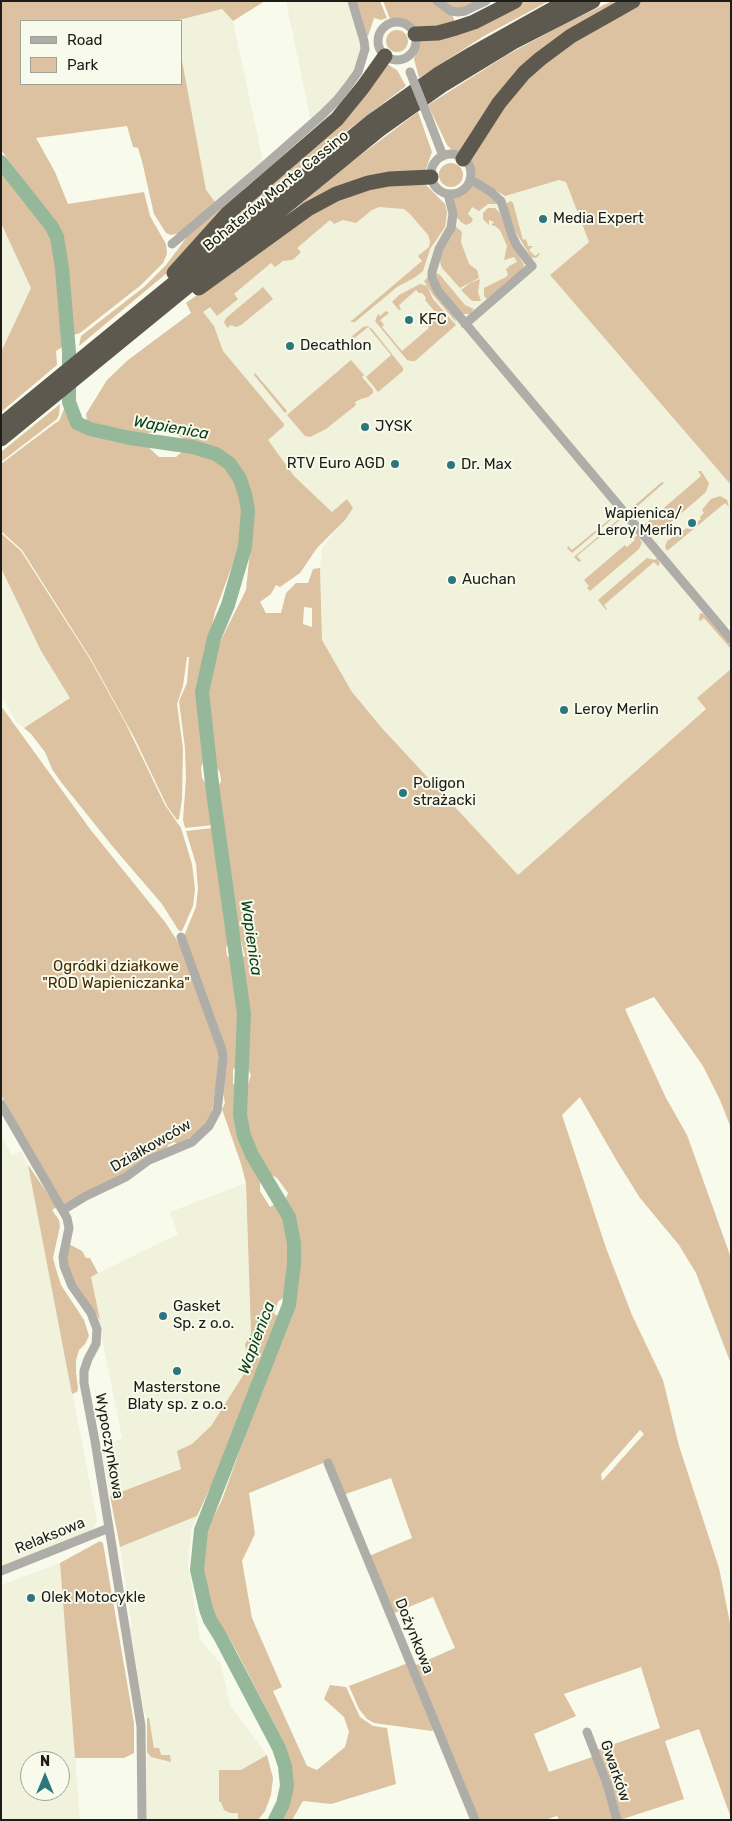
<!DOCTYPE html>
<html>
<head>
<meta charset="utf-8">
<style>
	body { margin:0 }
	#map { position:relative; width:732px; height:1821px; overflow:hidden; background:#f8faec; font-family:Rubik,sans-serif }
	canvas { display:block }
	.frame { position:absolute; inset:0; border:2px solid #1c1d18; pointer-events:none }
	.legend { position:absolute; left:20px; top:20px; width:162px; height:65px; box-sizing:border-box; background:#f8faec; border:1px solid #a0a297; margin:0; padding:6px 9px; list-style:none; font-size:15px; color:#1c1d18 }
	.legend li { display:flex; align-items:center; gap:10px; height:25px }
	.legend b { width:25px; border:1px solid #a0a297 }
	.north { position:absolute; left:20px; top:1751px; width:50px; height:50px; box-sizing:border-box; background:#f8faec; border:1px solid #a0a297; border-radius:50%; rotate:0deg; font-size:14px; font-weight:700; line-height:20px; text-align:center; color:#1c1d18 }
	.north::after { content:''; display:block; margin:auto; width:18px; height:22px; background:#2c767d; clip-path:polygon(50% 0,100% 100%,50% 72%,0 100%) }
</style>
</head>
<body>
<div id="map">
<canvas width="732" height="1821"></canvas>
<div class="frame"></div>
<ul class="legend">
<li><b style="height:6px;background:#afada7"></b>Road</li>
<li><b style="height:14px;background:#dcc2a0"></b>Park</li>
</ul>
<div class="north">N</div>
</div>
<script>
const ctx = document.querySelector('canvas').getContext('2d');
ctx.lineJoin = 'round';
function fillPath(path, color) {
  ctx.fillStyle = color;
  ctx.fill(path, 'evenodd');
}
function poly(rows) {
  const path = new Path2D();
  for (const r of rows) {
    if (r.length === 3) {
      path.moveTo(r[0] + r[2], r[1]);
      path.arc(r[0], r[1], r[2], 0, 2 * Math.PI);
      continue;
    }
    path.moveTo(r[0], r[1]);
    for (let i = 2; i < r.length; i += 2) path.lineTo(r[i], r[i + 1]);
  }
  return path;
}
function trace(path, color, width, dash) {
  ctx.strokeStyle = color;
  ctx.lineWidth = width;
  ctx.lineCap = dash ? 'butt' : 'round';
  ctx.setLineDash(dash || []);
  ctx.stroke(path);
}
function write(font, color, halo, rows, align = 'center') {
  ctx.font = font + ' Rubik,sans-serif';
  ctx.lineWidth = 4;
  ctx.setLineDash([]);
  ctx.textBaseline = 'middle';
  ctx.strokeStyle = halo;
  ctx.fillStyle = color;
  for (const [text, x, y, turn = 0] of rows) {
    ctx.save();
    ctx.translate(x, y);
    ctx.rotate((+turn || 0) * Math.PI / 180);
    ctx.textAlign = isNaN(turn) ? turn : align;
    if (halo) ctx.strokeText(text, 0, 0);
    ctx.fillText(text, 0, 0);
    ctx.restore();
  }
}
fillPath(poly([
	[286,1,349,1,361,44,358,65,335,98,311,122],
	[222,9,233,21,263,161,215,202,206,191,181,55,181,21,175,21],
	[559,180,566,182,568,187,589,242,550,275,731,485,731,623,720,632,731,645,731,686,518,875,381,727,352,692,322,640,320,568,322,548,353,508,332,512,294,476,208,359,191,313,341,208,376,198,441,214],
	[1,223,31,288,1,352],
	[1,568,41,651,70,698,24,728,16,721,1,697],
	[1,1134,12,1156,21,1151,28,1165,97,1520,93,1530,1,1566],
	[246,1183,251,1334,245,1344,248,1363,244,1374,211,1426,192,1444,178,1451,181,1468,110,1496,102,1450,105,1445,122,1438,90,1277,178,1234,170,1212],
	[197,1516,191,1530,188,1564,200,1640,221,1664,230,1705,267,1755,273,1778,271,1795,265,1811,258,1820,146,1820,147,1718,143,1705,130,1627,132,1626,120,1547],
	[60,1563,80,1820,1,1820,1,1585],
	[30,1761,60,1761,60,1791,30,1791]
]), '#f0f2dc');
fillPath(poly([
	[1,1,265,1,233,21,222,9,175,21,21,21,21,84,181,84,181,55,206,190,215,202,180,233,171,235,166,233,154,214,142,161,138,148,133,147,127,126,36,138,55,172,68,204,144,192,150,216,166,244,167,254,163,263,141,285,80,333,74,335,72,330,64,239,56,223,1,150],
	[353,1,380,1,387,18,381,20,374,18,368,36,366,35],
	[383,1,433,1,439,8,452,14,455,22,418,30,408,21,399,18,390,19],
	[441,1,481,1,464,8,452,8],
	[524,1,549,1,484,36,419,78,414,59,420,43,420,39,492,18],
	[612,1,624,1,557,40,462,153,452,150,447,145,428,105,507,55,566,23],
	[642,1,731,1,731,485,550,275,589,242,566,182,559,180,505,196,479,181,476,178,470,158,518,86,572,42],
	[397,41,11],
	[387,64,397,70,406,86,331,143,203,248],
	[418,112,432,152,425,172,370,177,249,247,346,166],
	[451,175,12],
	[1,171,47,227,53,244,56,261,64,346,56,351,57,365,1,412,1,352,31,288,1,223],
	[425,184,445,204,447,212,445,227,430,249,423,271,414,278,397,287,355,322,350,322,422,261,418,256,429,247,430,241,428,235,410,214,404,209,379,207,372,210,356,223,343,220,334,224,330,220,297,248,301,252,296,257,292,260,283,261,275,267,271,263,234,294,238,299,217,316,210,307,203,312,214,326,223,351,284,424,284,426,268,440,294,476,332,512,347,499,353,508,345,520,317,548,300,573,280,587,276,585,271,594,260,602,266,613,281,613,286,593,296,583,308,583,313,569,320,568,322,640,352,692,381,727,518,875,706,709,697,698,731,669,731,1128,720,1100,703,1066,654,997,625,1009,666,1098,687,1135,731,1258,731,1364,696,1273,679,1245,640,1198,618,1163,580,1097,562,1115,606,1248,632,1315,663,1380,679,1446,719,1568,731,1628,731,1818,699,1729,665,1741,684,1799,620,1820,597,1750,660,1728,641,1667,564,1694,576,1716,534,1734,549,1772,595,1756,615,1820,559,1820,557,1816,545,1820,478,1820,414,1666,455,1648,433,1597,392,1614,369,1556,412,1538,391,1478,343,1495,328,1461,249,1493,255,1534,242,1561,252,1618,282,1687,273,1691,307,1766,317,1770,345,1747,349,1732,344,1717,324,1699,330,1685,346,1687,360,1717,373,1726,387,1728,396,1784,331,1804,303,1801,292,1820,279,1820,287,1809,291,1796,291,1766,286,1747,237,1652,226,1633,210,1613,200,1571,206,1532,222,1500,261,1391,293,1312,300,1242,293,1216,285,1201,288,1193,277,1178,266,1172,250,1140,245,1116,244,1087,248,1085,251,1075,247,1067,246,1015,240,957,245,956,241,940,237,936,217,790,221,781,220,773,213,759,208,725,207,698,209,676,216,650,246,590,252,531,252,510,246,481,238,468,228,457,212,446,185,439,177,435,157,431,145,434,112,429,87,421,86,414,107,380,128,360,191,313,186,303,311,213,368,187],
	[304,607,312,608,312,627,303,624],
	[640,1430,644,1434,602,1481,601,1474],
	[472,184,491,195,498,204,488,204,479,211,472,207,468,214,473,219,471,223,466,225,461,222,456,216,453,198,465,193],
	[240,188,244,191,167,273,79,346,81,336,144,287,166,265,190,233],
	[511,201,513,203,523,240,526,239,528,246,533,246,529,250,535,256,539,253,540,254,536,258,531,257,515,231,506,205,507,203],
	[488,208,495,208,500,213,508,238,524,265,522,270,487,299,484,296,484,288,506,277,508,274,506,269,509,267,509,266,517,262,514,257,504,260,507,246,500,230,495,226,491,225,494,222,489,220,489,225,483,219,483,213],
	[455,226,462,232,461,242,469,264,477,270,479,278,460,288,442,268,440,262,440,256,453,234],
	[436,273,440,275,465,305,474,309,470,314,462,314,444,293,437,280],
	[427,278,436,295,455,318,456,322,433,295,424,281],
	[480,279,478,292,481,301,472,301,461,290,470,283],
	[420,284,427,286,433,299,456,325,415,361,411,361,407,360,375,321,378,314,380,316,386,311,389,313,380,320,384,325,382,327,402,351,429,328,426,324,427,322,437,314,425,300,426,298,422,293,419,293,416,290,399,305,401,310,399,310,392,302,399,295],
	[263,287,273,299,241,325,236,327,230,325,228,328,226,326,224,322,226,318],
	[367,326,372,329,403,368,403,371,378,392,366,377,391,355,368,327,351,341,354,346,352,346,349,342,350,338,363,327],
	[351,360,364,375,362,377,373,390,373,393,368,397,361,399,355,402,356,405,326,429,310,437,305,436,287,415],
	[255,373,287,411,285,413,254,375],
	[60,404,59,415,57,419,1,462,1,452],
	[66,404,70,420,78,428,93,433,145,444,159,457,176,457,184,450,203,453,222,462,232,473,240,493,243,518,239,547,215,612,201,678,199,697,204,759,201,768,202,778,208,787,213,825,185,828,183,820,186,779,185,748,179,701,187,683,189,657,187,657,183,686,177,704,183,749,182,799,179,819,177,820,167,806,134,737,91,659,22,550,1,531,1,464,54,424,59,421],
	[698,471,701,471,709,483,706,492,663,529,661,527,655,531,648,529,644,525,701,476],
	[662,482,664,483,632,511,635,515,632,515,628,511],
	[720,496,727,500,729,507,725,503,667,551,665,547,667,541,687,528,689,529,701,519,700,517,704,513,702,510,711,499],
	[615,508,619,513,572,553,567,548,568,546,572,550,616,514,612,509],
	[620,518,621,519,577,556,581,561,579,562,574,557],
	[1,533,21,551,90,659,126,724,165,805,181,828,192,864,195,889,193,906,182,931,179,931,162,904,113,847,61,782,52,769,45,752,31,734,24,728,70,698,41,651,1,568],
	[638,535,642,543,639,549,590,591,587,588,589,586,584,580,625,545,627,547,635,540,634,538],
	[647,558,655,560,657,558,660,564,658,566,654,562,604,605,607,609,606,610,598,600],
	[700,613,704,614,731,645,731,649,704,618,700,621,699,620],
	[1,706,90,829,165,922,180,945,218,1050,219,1063,212,1111,211,1117,200,1132,178,1144,174,1142,168,1145,167,1148,128,1173,64,1204,62,1203,36,1158,1,1095],
	[213,828,231,935,226,948,227,956,232,959,241,1024,239,1062,233,1070,233,1084,237,1087,237,1114,240,1135,260,1180,260,1191,270,1207,275,1204,285,1220,290,1244,287,1283,284,1297,278,1302,274,1314,279,1316,233,1438,197,1516,120,1547,110,1496,181,1469,177,1451,192,1444,211,1426,244,1374,248,1363,245,1344,251,1334,246,1183,241,1164,222,1109,225,1103,222,1088,226,1063,184,936,196,907,198,889,196,864,186,831],
	[28,1165,57,1207,52,1210,59,1220,60,1226,53,1258,56,1269,61,1285,84,1320,89,1336,85,1344,79,1350,76,1360,76,1373,78,1388,77,1392,72,1394],
	[69,1244,82,1251,86,1258,90,1258,98,1273,91,1277,100,1320,70,1275,66,1255],
	[100,1541,103,1543,134,1723,134,1753,124,1758,75,1758,60,1563],
	[408,1663,434,1729,432,1731,374,1723,367,1719,359,1709,349,1686],
	[147,1718,149,1718,154,1748,159,1748,161,1755,170,1755,171,1762,151,1757,147,1752],
	[267,1755,273,1778,271,1795,265,1811,258,1820,238,1820,238,1813,230,1813,224,1810,221,1802,219,1802,219,1770,241,1770]
]), '#dcc2a0');
trace(poly([
	[1,162,52,227,57,237,62,268,69,352,69,402,77,423,90,429,130,438,193,447,216,454,230,464,240,479,245,494,248,510,245,547,228,605,214,638,202,692,213,792,244,1014,240,1115,244,1136,252,1155,289,1217,294,1243,294,1264,289,1305,201,1530,197,1570,206,1609,210,1620,220,1636,279,1748,285,1766,287,1786,283,1804,275,1820]
]), '#95b79a', 14);
trace(poly([
	[437,1,451,11,458,12,465,11,486,1],
	[397,41,19],
	[428,117,443,156],
	[451,174,20],
	[448,194,453,214,451,228,439,249,432,272,432,278,438,291,731,639],
	[172,244,264,166,322,115,337,100,348,86,358,72,365,49,364,41,352,1],
	[465,324,532,266,517,246,512,236,501,201,491,192,470,179],
	[1,1104,67,1218,69,1228,63,1257,64,1266,72,1286,91,1313,97,1329,96,1344,88,1359,84,1371,84,1383,95,1441,141,1726,142,1820],
	[63,1210,86,1196,126,1177,149,1160,192,1142,209,1126,217,1111,223,1058,222,1050,181,937],
	[328,1463,475,1820],
	[1,1571,109,1528],
	[587,1732,607,1784,617,1820]
]), '#afada7', 9);
trace(poly([
	[415,34,438,33,456,28,474,22,515,1],
	[463,159,499,103,524,73,540,59,571,36,633,1],
	[174,273,227,214,337,119,363,87,385,56],
	[199,288,308,209,336,194,368,183,389,179,431,177],
	[1,425,372,121,437,75,472,54,567,1],
	[1,439,379,130,444,84,513,42,593,1]
]), '#5d594e', 15);
trace(poly([
	[410,72,428,117]
]), '#afada7', 9);
for (const [x, y, r, color] of [
	[543,219,5,"#2c767d"],
	[409,320,5,"#2c767d"],
	[290,346,5,"#2c767d"],
	[365,427,5,"#2c767d"],
	[395,464,5,"#2c767d"],
	[451,465,5,"#2c767d"],
	[692,523,5,"#2c767d"],
	[452,580,5,"#2c767d"],
	[564,710,5,"#2c767d"],
	[403,793,5,"#2c767d"],
	[163,1316,5,"#2c767d"],
	[177,1371,5,"#2c767d"],
	[31,1598,5,"#2c767d"]
]) {
  const dot = new Path2D();
  dot.arc(x, y, r, 0, 2 * Math.PI);
  ctx.fillStyle = color;
  ctx.fill(dot);
  trace(dot, '#f8faec', 2);
}
write('15px', '#1c1d18', '#f8faec', [
	["Bohaterów Monte Cassino",276,191,-39],
	["Działkowców",151,1146,-30],
	["Wypoczynkowa",109,1446,80],
	["Relaksowa",50,1536,-22],
	["Dożynkowa",414,1636,68],
	["Gwarków",615,1771,71]
]);
write('15px', '#1c1d18', '#f8faec', [
	["Media Expert",553,219],
	["KFC",419,320],
	["Decathlon",300,346],
	["JYSK",375,427],
	["RTV Euro AGD",385,464,"right"],
	["Dr. Max",461,465],
	["Wapienica/",682,514,"right"],
	["Leroy Merlin",682,531,"right"],
	["Auchan",462,580],
	["Leroy Merlin",574,710],
	["Poligon",413,784],
	["strażacki",413,801],
	["Gasket",173,1307],
	["Sp. z o.o.",173,1324],
	["Masterstone",177,1388,"center"],
	["Blaty sp. z o.o.",177,1405,"center"],
	["Olek Motocykle",41,1598]
], 'left');
write('15px', '#452b00', '#f8faec', [
	["Ogródki działkowe",116,967],
	["\"ROD Wapieniczanka\"",116,984]
]);
write('italic 16px', '#063f18', '#f8faec', [
	["Wapienica",171,428,10],
	["Wapienica",251,938,82],
	["Wapienica",257,1338,-69]
]);
</script>
</body>
</html>
